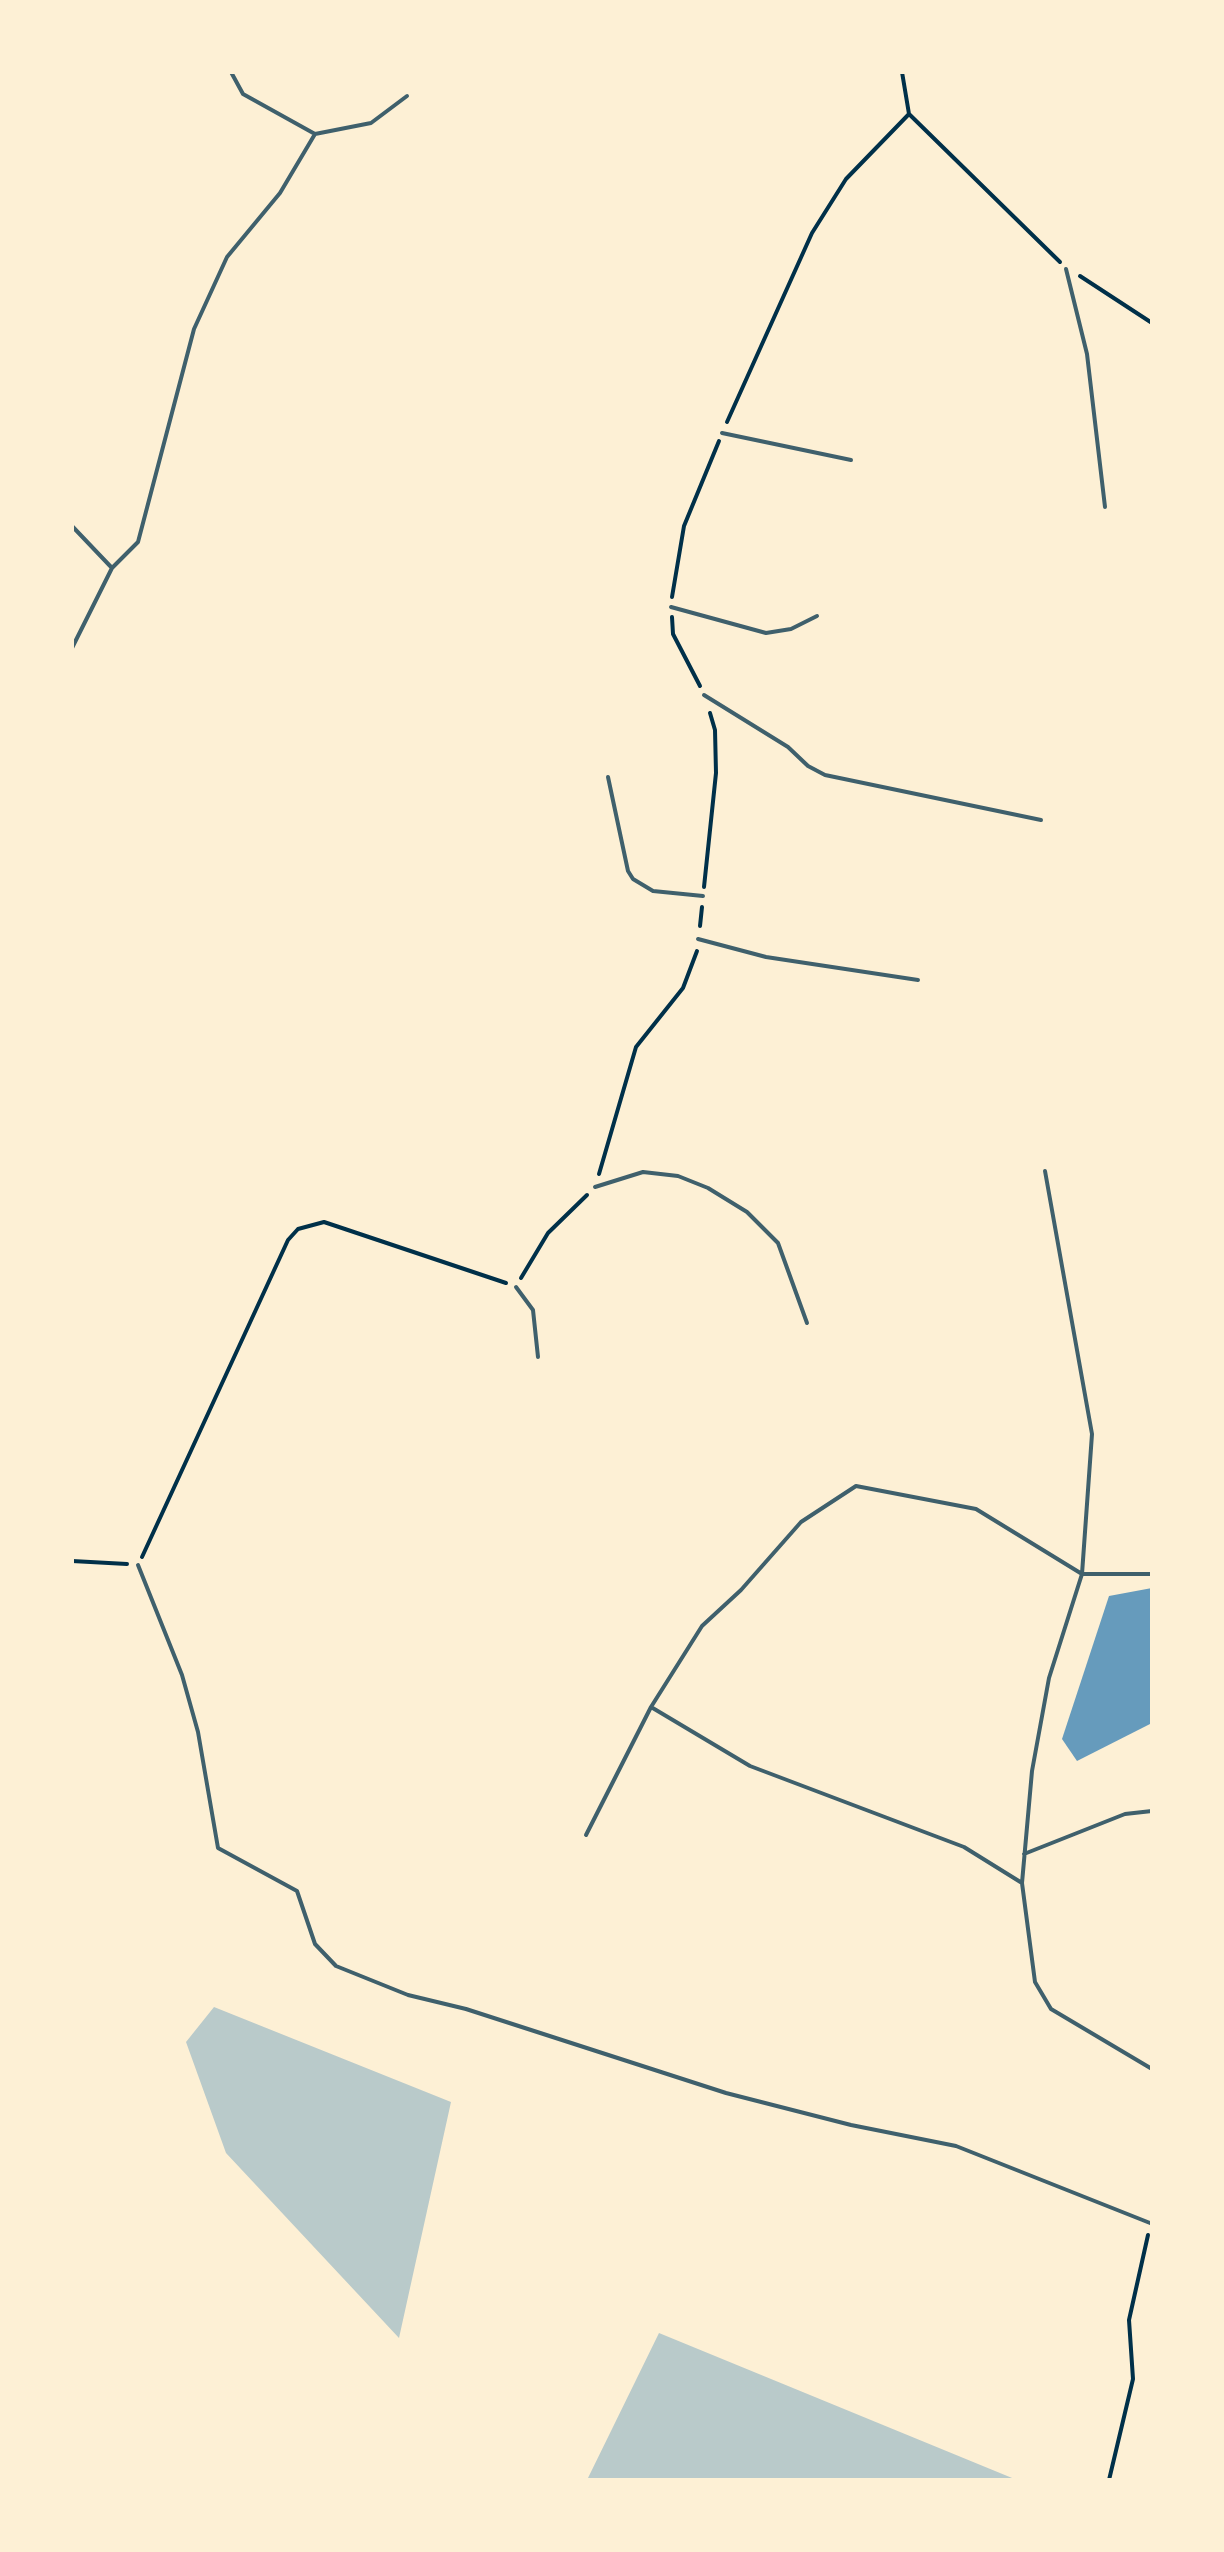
<!DOCTYPE html>
<html>
<head>
<meta charset="utf-8">
<style>
	body { margin:0 }
	#map { position:relative; width:1224px; height:2552px; overflow:hidden; background:#fdf0d5; font-family:Raleway,sans-serif }
	canvas { display:block }
	.frame { position:absolute; inset:0; border:74px solid #fdf0d5; pointer-events:none }
</style>
</head>
<body>
<div id="map">
<canvas width="1224" height="2552"></canvas>
<div class="frame"></div>
</div>
<script>
const ctx = document.querySelector('canvas').getContext('2d');
ctx.lineJoin = 'round';
function fillPath(path, color) {
  ctx.fillStyle = color;
  ctx.fill(path, 'evenodd');
}
function poly(rows) {
  const path = new Path2D();
  for (const r of rows) {
    path.moveTo(r[0], r[1]);
    for (let i = 2; i < r.length; i += 2) path.lineTo(r[i], r[i + 1]);
  }
  return path;
}
function trace(path, color, width, dash) {
  ctx.strokeStyle = color;
  ctx.lineWidth = width;
  ctx.lineCap = dash ? 'butt' : 'round';
  ctx.setLineDash(dash || []);
  ctx.stroke(path);
}
fillPath(poly([
	[214,2007,451,2102,399,2338,226,2153,186,2042],
	[659,2333,1017,2480,587,2480]
]), '#b9caca');
fillPath(poly([
	[1152,1588,1152,1723,1077,1761,1062,1739,1109,1596]
]), '#669bbc');
trace(poly([
	[902,72,909,114,1060,262],
	[1080,276,1152,323],
	[727,422,812,233,846,179,909,114],
	[672,597,684,526,719,441],
	[672,617,673,634,700,686],
	[704,887,716,773,715,730,710,713],
	[700,926,702,907],
	[599,1174,636,1047,683,988,697,951],
	[521,1278,548,1233,587,1195],
	[142,1557,288,1240,298,1229,324,1222,506,1283],
	[72,1561,127,1564],
	[1109,2480,1133,2379,1129,2320,1148,2235]
]), '#003049', 4);
trace(poly([
	[231,72,243,94,315,134],
	[1066,269,1087,354,1105,507],
	[722,433,851,460],
	[72,526,112,568],
	[671,607,766,633,791,629,817,616],
	[72,648,112,568,138,542,194,329,227,257,280,193,315,134,371,123,407,96],
	[704,695,788,747,808,766,825,775,1041,820],
	[608,777,628,871,633,879,653,891,703,896],
	[698,939,766,957,918,980],
	[595,1187,643,1172,678,1176,708,1188,747,1212,778,1243,807,1323],
	[516,1287,533,1310,538,1357],
	[138,1565,182,1675,198,1732,218,1848,297,1891,315,1944,336,1966,408,1995,466,2009,726,2093,851,2125,956,2146,1150,2223],
	[1152,1574,1082,1574,1049,1678,1032,1771,1022,1883,1035,1982,1051,2009,1152,2069],
	[651,1707,750,1766,964,1847,1022,1883],
	[586,1835,651,1707,702,1626,741,1590,801,1522,856,1486,976,1509,1082,1574,1092,1434,1045,1171],
	[1024,1854,1125,1814,1152,1811]
]), '#3f606c', 4);
</script>
</body>
</html>
